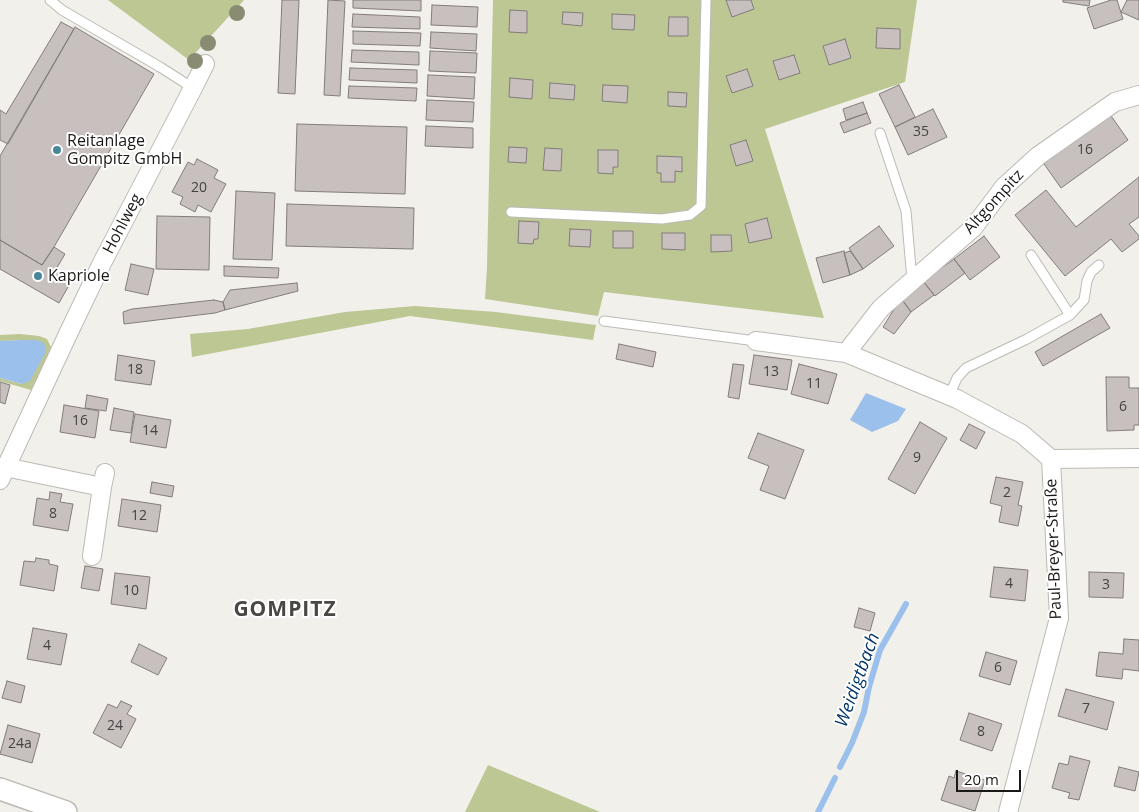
<!DOCTYPE html>
<html>
<head>
<meta charset="utf-8">
<style>
	body { margin:0 }
	#map { position:relative; width:1139px; height:812px; overflow:hidden; background:#f2f0ea; font-family:"Open Sans",sans-serif }
	canvas { display:block }
	.scale { position:absolute; left:956px; top:770px; width:65px; height:22px; box-sizing:border-box; border:2px solid #1a1917; border-top:0; padding-left:6px; font-size:15px; line-height:18px; white-space:nowrap; color:#1a1917; -webkit-text-stroke:4px #fff; paint-order:stroke }
</style>
</head>
<body>
<div id="map">
<canvas width="1139" height="812"></canvas>
<div class="scale">20 m</div>
</div>
<script>
const ctx = document.querySelector('canvas').getContext('2d');
ctx.lineJoin = 'round';
function fillPath(path, color) {
  ctx.fillStyle = color;
  ctx.fill(path, 'evenodd');
}
function poly(rows) {
  const path = new Path2D();
  for (const r of rows) {
    path.moveTo(r[0], r[1]);
    for (let i = 2; i < r.length; i += 2) path.lineTo(r[i], r[i + 1]);
  }
  return path;
}
function trace(path, color, width, dash) {
  ctx.strokeStyle = color;
  ctx.lineWidth = width;
  ctx.lineCap = dash ? 'butt' : 'round';
  ctx.setLineDash(dash || []);
  ctx.stroke(path);
}
function write(font, color, halo, rows, align = 'center') {
  ctx.font = font + ' "Open Sans",sans-serif';
  ctx.lineWidth = 4;
  ctx.setLineDash([]);
  ctx.textBaseline = 'middle';
  ctx.strokeStyle = halo;
  ctx.fillStyle = color;
  for (const [text, x, y, turn = 0] of rows) {
    ctx.save();
    ctx.translate(x, y);
    ctx.rotate((+turn || 0) * Math.PI / 180);
    ctx.textAlign = isNaN(turn) ? turn : align;
    if (halo) ctx.strokeText(text, 0, 0);
    ctx.fillText(text, 0, 0);
    ctx.restore();
  }
}
fillPath(poly([
	[108,0,244,0,189,60],
	[493,0,917,0,905,82,765,129,824,318,604,292,598,316,485,299,487,267],
	[415,306,496,312,596,325,593,340,410,316,192,357,190,334,248,329,345,312],
	[20,334,39,336,47,339,51,347,50,354,31,390,0,381,0,378,22,384,36,340,0,341,0,335],
	[488,765,600,812,465,812]
]), '#bdc794');
fillPath(poly([
	[23,340,36,340,44,343,46,351,30,381,22,384,0,378,0,341],
	[866,393,906,409,898,421,872,432,850,420]
]), '#9bc0ec');
trace(poly([
	[840,767,852,743,864,712,869,687,880,650,906,604],
	[818,812,835,778]
]), '#9bc0ec', 6);
const building = poly([
	[282,0,299,0,295,94,278,93,282,0],
	[328,0,345,1,340,96,324,95,328,0],
	[353,0,421,0,421,11,353,8,353,0],
	[726,0,751,0,754,9,732,17,726,0],
	[1063,0,1090,0,1089,6,1063,2,1063,0],
	[1111,0,1117,0,1123,19,1094,29,1087,8,1111,0],
	[1127,0,1139,0,1139,20,1121,12,1127,0],
	[432,5,478,7,477,27,431,25,432,5],
	[510,10,527,11,527,33,509,32,510,10],
	[563,12,583,13,582,26,562,24,563,12],
	[353,14,420,17,420,29,352,27,353,14],
	[612,14,635,15,634,30,612,29,612,14],
	[669,17,688,17,688,36,668,36,669,17],
	[61,22,74,29,8,144,0,140,0,110,6,114,61,22],
	[75,27,154,74,54,247,42,265,0,240,0,156,75,27],
	[877,28,900,29,900,49,876,48,877,28],
	[353,31,421,33,420,46,353,44,353,31],
	[431,32,477,34,476,51,430,48,431,32],
	[845,39,851,58,829,65,823,46,845,39],
	[352,50,419,52,419,65,351,62,352,50],
	[430,51,477,53,476,73,429,71,430,51],
	[794,55,800,73,779,80,773,61,794,55],
	[350,68,417,70,417,83,349,80,350,68],
	[747,69,753,86,732,93,726,76,747,69],
	[428,75,475,77,474,99,427,96,428,75],
	[510,78,533,80,532,99,509,97,510,78],
	[550,83,575,85,574,100,549,98,550,83],
	[603,85,628,86,627,103,602,101,603,85],
	[899,85,915,117,895,127,879,94,899,85],
	[349,86,417,88,416,101,348,98,349,86],
	[668,92,687,93,686,107,668,106,668,92],
	[427,100,474,102,473,122,426,120,427,100],
	[863,102,867,113,846,120,843,109,863,102],
	[933,109,947,137,908,155,895,127,933,109],
	[867,113,871,123,844,133,840,123,867,113],
	[1109,113,1128,140,1061,188,1042,161,1109,113],
	[297,124,407,127,405,194,295,191,297,124],
	[426,126,473,128,473,148,425,146,426,126],
	[746,140,753,161,736,166,730,145,746,140],
	[509,147,527,148,526,163,508,162,509,147],
	[545,148,562,149,561,171,543,170,545,148],
	[598,150,618,150,618,167,613,167,613,174,598,173,598,150],
	[657,156,682,157,682,172,675,171,675,182,661,182,661,173,657,173,657,156],
	[197,159,218,170,214,178,226,184,211,212,198,205,195,212,180,204,183,197,172,192,188,162,194,165,197,159],
	[1139,177,1139,217,1129,224,1139,236,1139,239,1122,252,1111,239,1065,276,1015,215,1046,190,1076,227,1139,177],
	[236,191,275,193,272,260,233,259,236,191],
	[287,204,414,208,413,249,286,246,287,204],
	[157,216,210,217,209,270,156,269,157,216],
	[767,218,772,238,749,243,745,224,767,218],
	[519,221,539,222,538,239,534,239,533,244,518,243,519,221],
	[879,226,894,246,863,269,849,248,879,226],
	[570,229,591,230,590,247,569,246,570,229],
	[613,231,633,231,633,248,613,248,613,231],
	[662,233,685,233,685,250,662,249,662,233],
	[711,235,731,235,732,251,711,252,711,235],
	[984,236,1000,257,970,280,954,259,984,236],
	[0,240,42,265,54,247,65,254,55,271,72,280,59,303,0,269,0,240],
	[844,251,850,275,823,283,816,258,844,251],
	[850,251,863,269,850,275,844,253,850,251],
	[954,259,965,273,935,296,923,281,954,259],
	[131,264,154,269,148,295,125,290,131,264],
	[224,266,279,268,278,278,224,276,224,266],
	[923,281,934,295,911,312,901,298,923,281],
	[297,283,298,291,225,310,223,302,230,290,297,283],
	[901,298,911,312,894,334,883,327,901,298],
	[214,300,223,302,225,310,215,313,124,324,123,312,132,309,214,300],
	[1101,314,1110,328,1043,366,1035,352,1101,314],
	[619,344,656,352,653,367,616,359,619,344],
	[118,355,155,361,151,385,115,380,118,355],
	[754,355,792,360,787,390,749,384,754,355],
	[733,364,744,365,739,399,728,397,733,364],
	[799,364,837,374,828,404,791,394,799,364],
	[1106,377,1129,377,1129,388,1139,388,1139,425,1134,425,1134,430,1107,431,1106,377],
	[0,382,10,385,5,404,0,402,0,382],
	[87,395,108,399,106,411,85,408,87,395],
	[64,405,99,411,95,438,60,432,64,405],
	[114,408,134,412,131,433,110,430,114,408],
	[135,414,171,420,166,448,130,442,135,414],
	[920,422,947,438,915,494,888,479,920,422],
	[969,424,985,432,976,449,960,440,969,424],
	[758,433,804,450,785,499,760,490,769,466,748,458,758,433],
	[996,477,1023,482,1018,505,1022,506,1018,526,999,522,1002,506,990,503,996,477],
	[152,482,174,486,172,497,150,493,152,482],
	[50,492,62,494,60,502,73,504,68,531,33,525,37,498,49,500,50,492],
	[122,499,161,505,157,532,118,526,122,499],
	[36,558,49,560,49,564,58,566,54,591,20,585,24,561,35,562,36,558],
	[85,566,103,569,99,591,81,588,85,566],
	[994,567,1028,570,1025,601,990,597,994,567],
	[1089,572,1124,573,1123,598,1089,597,1089,572],
	[115,573,150,577,146,609,111,604,115,573],
	[859,608,875,613,870,631,854,627,859,608],
	[33,628,67,634,61,665,27,659,33,628],
	[1124,639,1139,640,1139,671,1123,669,1122,679,1096,676,1099,652,1123,654,1124,639],
	[139,644,167,658,158,675,131,662,139,644],
	[986,652,1017,661,1010,685,979,676,986,652],
	[7,681,25,686,21,703,2,698,7,681],
	[1066,689,1114,702,1107,730,1058,716,1066,689],
	[121,701,132,706,127,714,136,719,121,748,93,733,108,704,117,708,121,701],
	[969,713,1002,724,992,751,960,740,969,713],
	[8,725,40,734,32,763,0,754,8,725],
	[1070,756,1090,761,1079,800,1068,798,1070,793,1052,788,1059,763,1068,765,1070,756],
	[1119,767,1139,772,1135,791,1114,786,1119,767],
	[956,771,985,780,975,811,941,800,949,776,954,778,956,771]
]);
fillPath(building, '#c7c0bf');
trace(building, '#827c7b', 1);
const service = poly([
	[50,0,62,10,160,67,193,88],
	[880,133,906,211,912,280],
	[511,212,662,219,690,215,701,206,706,0],
	[1031,255,1070,315],
	[604,321,756,341],
	[949,396,957,378,966,368,1027,339,1070,315,1084,300,1087,281,1091,272,1099,265]
]);
const minor = poly([
	[756,341,846,353,957,399,1022,434,1051,459,1139,458],
	[846,353,881,308,973,228,1004,187,1038,156,1115,102,1139,95],
	[5,467,102,487,105,473],
	[0,480,68,334,102,263,193,88,205,64],
	[92,556,102,487],
	[1008,812,1059,618,1051,459]
]);
const tertiary = poly([
	[0,789,66,812]
]);
trace(service, '#bcbab4', 11);
trace(minor, '#bcbab4', 20);
trace(tertiary, '#bcbab4', 24);
trace(service, '#fff', 9);
trace(minor, '#fff', 18);
trace(tertiary, '#fff', 21);
ctx.fillStyle = '#898b72';
for (const [x, y] of [
	[237,13],
	[208,43],
	[195,61]
]) {
  ctx.beginPath();
  ctx.arc(x, y, 8, 0, 2 * Math.PI);
  ctx.fill();
}
for (const [x, y, r, color] of [
	[57,150,5,"#468899"],
	[38,276,5,"#468899"]
]) {
  const dot = new Path2D();
  dot.arc(x, y, r, 0, 2 * Math.PI);
  ctx.fillStyle = color;
  ctx.fill(dot);
  trace(dot, '#fff', 2);
}
write('14px', '#454341', null, [
	["35",921,132],
	["16",1085,150],
	["20",199,188],
	["18",135,370],
	["13",771,372],
	["11",814,384],
	["6",1123,407],
	["16",80,421],
	["14",150,431],
	["9",917,458],
	["2",1007,493],
	["8",53,514],
	["12",139,516],
	["4",1009,584],
	["3",1106,585],
	["10",131,591],
	["4",47,646],
	["6",998,668],
	["7",1086,709],
	["24",115,726],
	["8",981,732],
	["24a",20,744]
]);
write('16px', '#1a1917', '#fff', [
	["Reitanlage",67,141],
	["Gompitz GmbH",67,159],
	["Kapriole",48,276]
], 'left');
write('16px', '#1a1917', '#fff', [
	["Altgompitz",994,202,-48],
	["Hohlweg",123,224,-62],
	["Paul-Breyer-Straße",1054,549,-92]
]);
write('italic 18px', '#003569', '#fff', [
	["Weidigtbach",858,680,-70]
]);
ctx.letterSpacing = '1px';
write('bold 21px', '#494743', '#fff', [
	["GOMPITZ",285,610]
]);
ctx.letterSpacing = '0px';
</script>
</body>
</html>
